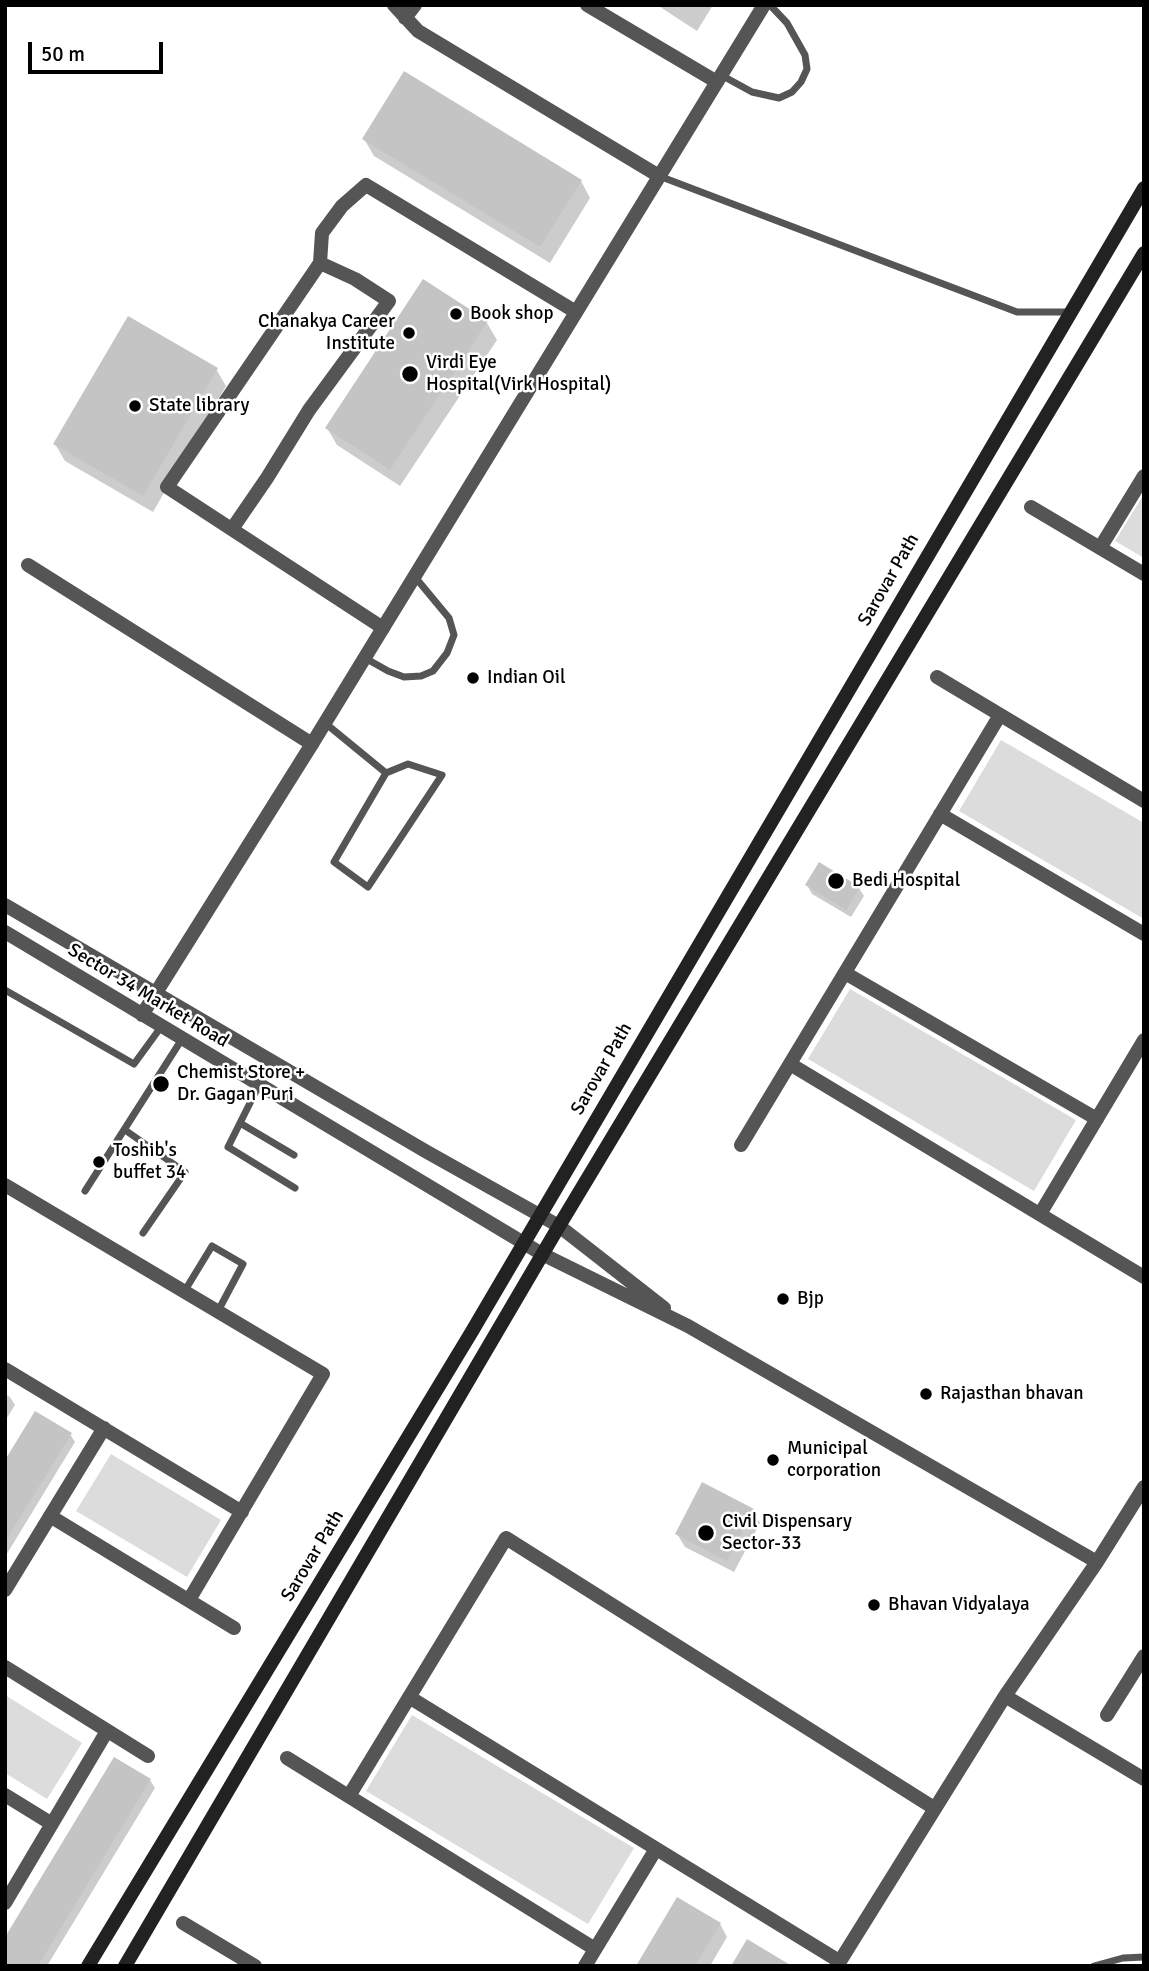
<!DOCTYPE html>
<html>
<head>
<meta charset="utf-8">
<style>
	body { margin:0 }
	#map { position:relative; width:1149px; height:1971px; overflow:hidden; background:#fff; font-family:Signika,sans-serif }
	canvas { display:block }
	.frame { position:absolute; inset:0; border:7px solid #000; pointer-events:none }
	.scale { position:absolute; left:28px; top:42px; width:135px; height:32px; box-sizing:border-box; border:4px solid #000; border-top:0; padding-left:9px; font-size:21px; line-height:24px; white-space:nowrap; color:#000; -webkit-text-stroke:5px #fff; paint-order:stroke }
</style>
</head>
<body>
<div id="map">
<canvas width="1149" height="1971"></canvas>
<div class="frame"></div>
<div class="scale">50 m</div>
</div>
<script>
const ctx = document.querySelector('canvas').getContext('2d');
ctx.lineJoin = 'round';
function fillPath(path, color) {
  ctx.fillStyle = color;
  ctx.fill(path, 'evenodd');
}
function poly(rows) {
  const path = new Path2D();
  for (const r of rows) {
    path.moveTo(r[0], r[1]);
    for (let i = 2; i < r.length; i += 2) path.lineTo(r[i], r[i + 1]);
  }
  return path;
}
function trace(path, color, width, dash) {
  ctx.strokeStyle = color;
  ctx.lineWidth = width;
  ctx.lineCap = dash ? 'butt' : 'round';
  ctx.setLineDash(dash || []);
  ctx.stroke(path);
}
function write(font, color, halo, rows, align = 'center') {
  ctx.font = font + ' Signika,sans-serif';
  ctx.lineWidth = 5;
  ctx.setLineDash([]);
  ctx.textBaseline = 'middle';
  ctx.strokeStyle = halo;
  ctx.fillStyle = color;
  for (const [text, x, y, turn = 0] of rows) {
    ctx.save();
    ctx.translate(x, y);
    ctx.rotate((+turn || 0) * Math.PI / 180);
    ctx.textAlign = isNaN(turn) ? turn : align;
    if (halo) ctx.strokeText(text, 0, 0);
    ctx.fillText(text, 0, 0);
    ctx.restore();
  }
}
fillPath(poly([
	[1144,494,1144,558,1115,541],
	[1001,740,1144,823,1144,919,959,811],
	[850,989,1076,1120,1034,1191,808,1059],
	[111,1454,221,1520,187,1577,76,1511],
	[5,1695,82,1743,47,1799,5,1773],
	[412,1715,634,1848,588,1924,366,1791]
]), '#dcdcdc');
fillPath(poly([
	[657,5,713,5,697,31],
	[364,139,581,181,590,198,550,263,374,156],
	[487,323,497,340,400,486,337,445,327,428],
	[216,369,226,386,153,512,65,461,55,444],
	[807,885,859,888,864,896,851,917,812,894],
	[5,1394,10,1397,15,1405,5,1421],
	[70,1434,75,1442,5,1557,5,1463],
	[753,1511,760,1523,734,1572,685,1547,677,1534],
	[150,1780,155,1788,47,1966,5,1966],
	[720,1924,727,1937,710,1966,638,1966]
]), '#0003');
fillPath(poly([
	[404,71,582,180,540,247,362,139],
	[423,279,488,321,390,470,325,428],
	[128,316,218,368,143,496,53,444],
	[819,862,860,887,846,910,805,885],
	[35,1411,72,1433,5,1542,5,1460],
	[702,1482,754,1509,727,1561,675,1534],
	[114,1757,151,1779,38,1966,5,1966,5,1937],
	[677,1897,721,1923,695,1966,636,1966],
	[747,1939,792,1966,731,1966]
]), '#c4c4c4');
trace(poly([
	[721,75,752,92,779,98,792,92,801,82,807,69,805,55,787,23,770,5],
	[659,176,1017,312,1069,312],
	[365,658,388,671,404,677,421,676,433,671,447,653,454,635,449,618,415,577],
	[325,723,386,773,334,862,368,887,442,775,408,764,386,773],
	[5,990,134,1064,161,1027],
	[259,1085,228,1147,295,1188],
	[240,1123,294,1155],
	[125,1130,185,1172,143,1233],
	[85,1191,182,1039],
	[184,1292,212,1246,243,1264,218,1311],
	[1094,1966,1123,1958,1144,1957]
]), '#555', 7);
trace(poly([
	[394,5,418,31,659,176],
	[587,5,717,82],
	[405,18,415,5],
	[320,263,322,233,342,206,366,185,576,312],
	[1031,507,1144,574],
	[232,529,267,478,309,410,389,301,355,279,320,263,167,487,383,628],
	[1100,548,1144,476],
	[28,565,312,744],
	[937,677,1144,801],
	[940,814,1144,934],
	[845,973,1097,1119],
	[790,1064,1144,1277],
	[741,1145,1000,715],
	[5,1185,323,1374,189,1600],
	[1040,1214,1144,1040],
	[5,1369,242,1512],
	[50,1516,234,1628],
	[5,1590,104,1428],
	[5,1667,148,1756],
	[409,1697,839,1961],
	[1107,1715,1144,1656],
	[287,1758,595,1949],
	[5,1795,52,1824],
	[349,1796,506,1538,934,1808],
	[5,1903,107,1731],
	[183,1923,255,1966],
	[585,1966,656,1849]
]), '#555', 14);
trace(poly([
	[5,905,427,1152,559,1226,664,1308],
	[5,932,542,1254,688,1326,1097,1562],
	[142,1015,312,744,764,5],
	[1005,1696,1144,1779],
	[837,1966,1005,1696,1097,1562,1144,1487]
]), '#555', 14);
trace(poly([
	[88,1966,471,1333,1144,188],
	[125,1966,559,1226,1144,253]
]), '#222', 14);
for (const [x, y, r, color] of [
	[456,314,7,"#000"],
	[409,333,7,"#000"],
	[410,374,9,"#000"],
	[135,406,7,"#000"],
	[473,678,7,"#000"],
	[836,881,9,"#000"],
	[161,1084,9,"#000"],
	[99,1162,7,"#000"],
	[783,1299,7,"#000"],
	[926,1394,7,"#000"],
	[773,1460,7,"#000"],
	[706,1533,9,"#000"],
	[874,1605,7,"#000"]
]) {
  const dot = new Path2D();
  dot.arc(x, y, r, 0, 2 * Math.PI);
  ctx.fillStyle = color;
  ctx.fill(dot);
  trace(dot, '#fff', 2.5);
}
write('19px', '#000', '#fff', [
	["Book shop",470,314],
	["Chanakya Career",395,322,"right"],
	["Institute",395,344,"right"],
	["Virdi Eye",426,363],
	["Hospital(Virk Hospital)",426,385],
	["State library",149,406],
	["Indian Oil",487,678],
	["Bedi Hospital",852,881],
	["Chemist Store +",177,1073],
	["Dr. Gagan Puri",177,1095],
	["Toshib's",113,1151],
	["buffet 34",113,1173],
	["Bjp",797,1299],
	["Rajasthan bhavan",940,1394],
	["Municipal",787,1449],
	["corporation",787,1471],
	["Civil Dispensary",722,1522],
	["Sector-33",722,1544],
	["Bhavan Vidyalaya",888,1605]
], 'left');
write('19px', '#000', '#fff', [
	["Sarovar Path",889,580,-60],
	["Sector 34 Market Road",148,996,31],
	["Sarovar Path",602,1069,-60],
	["Sarovar Path",313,1556,-59]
]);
</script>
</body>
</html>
